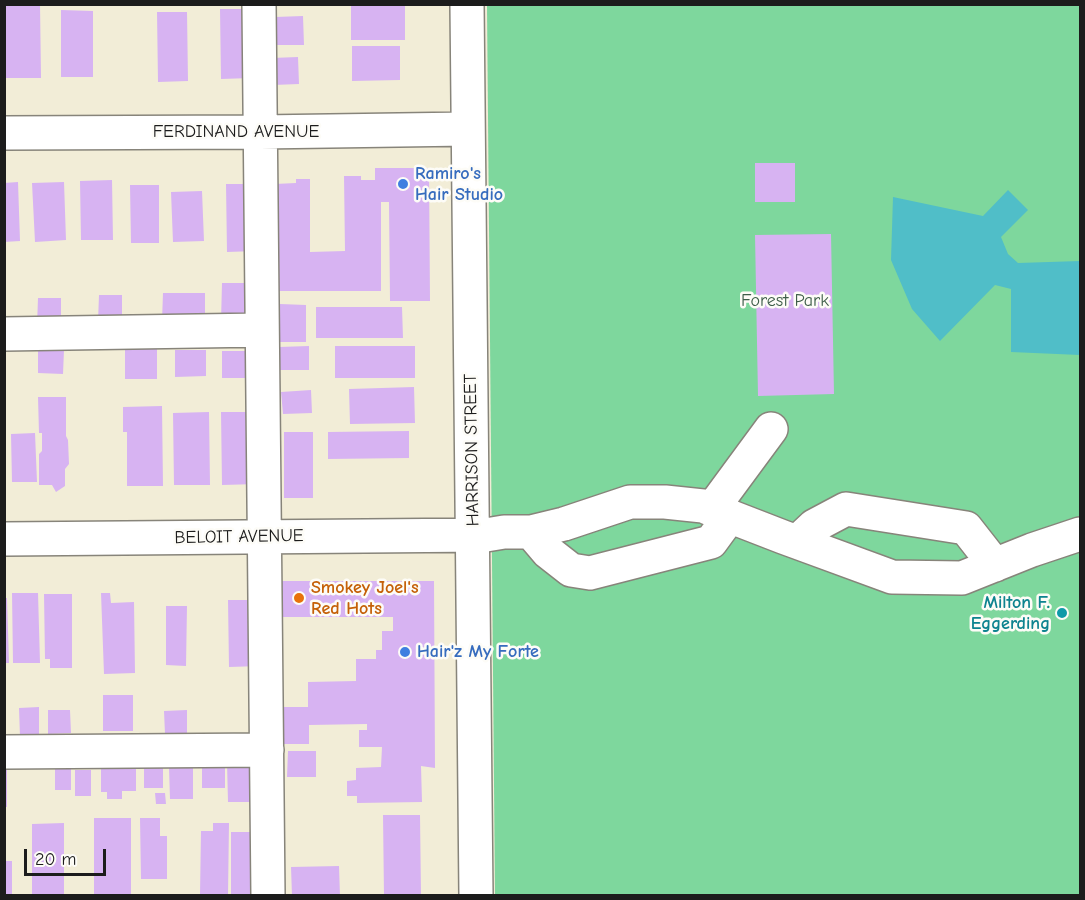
<!DOCTYPE html>
<html>
<head>
<meta charset="utf-8">
<style>
	body { margin:0 }
	#map { position:relative; width:1085px; height:900px; overflow:hidden; background:#f2edd7; font-family:"Comic Neue",sans-serif }
	canvas { display:block }
	.frame { position:absolute; inset:0; border:6px solid #1c1c1c; pointer-events:none }
	.scale { position:absolute; left:24px; top:849px; width:82px; height:27px; box-sizing:border-box; border:3px solid #1c1c1c; border-top:0; padding-left:8px; font-size:18px; line-height:21px; white-space:nowrap; color:#1c1c1c; -webkit-text-stroke:4px #fdfcf7; paint-order:stroke }
</style>
</head>
<body>
<div id="map">
<canvas width="1085" height="900"></canvas>
<div class="frame"></div>
<div class="scale">20 m</div>
</div>
<script>
const ctx = document.querySelector('canvas').getContext('2d');
ctx.lineJoin = 'round';
function fillPath(path, color) {
  ctx.fillStyle = color;
  ctx.fill(path, 'evenodd');
}
function poly(rows) {
  const path = new Path2D();
  for (const r of rows) {
    path.moveTo(r[0], r[1]);
    for (let i = 2; i < r.length; i += 2) path.lineTo(r[i], r[i + 1]);
  }
  return path;
}
function trace(path, color, width, dash) {
  ctx.strokeStyle = color;
  ctx.lineWidth = width;
  ctx.lineCap = dash ? 'butt' : 'round';
  ctx.setLineDash(dash || []);
  ctx.stroke(path);
}
function write(font, color, halo, rows, align = 'center') {
  ctx.font = font + ' "Comic Neue",sans-serif';
  ctx.lineWidth = 5;
  ctx.setLineDash([]);
  ctx.textBaseline = 'middle';
  ctx.strokeStyle = halo;
  ctx.fillStyle = color;
  for (const [text, x, y, turn = 0] of rows) {
    ctx.save();
    ctx.translate(x, y);
    ctx.rotate((+turn || 0) * Math.PI / 180);
    ctx.textAlign = isNaN(turn) ? turn : align;
    if (halo) ctx.strokeText(text, 0, 0);
    ctx.fillText(text, 0, 0);
    ctx.restore();
  }
}
fillPath(poly([
	[487,5,1080,5,1080,895,495,895]
]), '#7ed79d');
fillPath(poly([
	[1008,190,1028,210,1001,237,1008,254,1018,263,1080,261,1080,355,1011,352,1011,289,995,285,940,341,912,309,891,260,893,197,983,216]
]), '#50bec8');
fillPath(poly([
	[4,4,40,4,41,78,4,78],
	[351,4,405,4,405,40,351,40],
	[220,9,250,9,251,78,221,79],
	[61,10,93,11,93,77,61,77],
	[157,12,187,12,188,81,158,82],
	[303,16,304,45,276,45,275,17],
	[352,46,400,46,400,80,352,81],
	[298,57,299,84,273,85,272,58],
	[755,163,795,163,795,202,755,202],
	[375,168,429,168,430,301,390,301,389,202,381,202,381,291,276,291,275,184,296,183,296,179,310,179,310,252,345,251,344,176,361,176,361,180,375,180],
	[112,180,113,240,81,240,80,181],
	[18,182,20,241,4,242,4,183],
	[64,182,66,240,35,242,32,183],
	[226,184,255,184,256,251,227,252],
	[130,185,159,185,159,243,131,243],
	[202,191,204,241,173,242,171,192],
	[831,234,834,394,758,396,755,235],
	[222,283,253,283,251,322,221,321],
	[163,293,205,293,205,321,162,321],
	[99,295,122,295,122,322,98,322],
	[38,298,61,298,61,326,37,326],
	[280,304,306,305,306,342,279,342],
	[316,307,402,307,403,338,316,338],
	[309,346,309,370,280,370,279,347],
	[335,346,415,346,415,378,335,378],
	[157,347,157,379,125,379,125,348],
	[38,350,64,350,63,374,38,373],
	[175,350,206,350,206,376,175,377],
	[222,351,253,351,253,378,222,378],
	[414,387,415,423,350,424,349,389],
	[311,390,312,413,283,414,281,392],
	[38,397,66,397,66,436,68,440,69,464,65,469,65,486,56,492,52,485,39,485,39,454,42,451,42,433,39,433],
	[162,406,163,486,127,486,127,432,123,432,123,407],
	[209,412,210,485,174,485,173,413],
	[221,412,257,412,258,484,222,485],
	[409,431,409,458,328,459,328,432],
	[284,432,313,432,313,498,284,498],
	[35,433,37,482,12,482,11,434],
	[276,581,434,581,435,768,421,766,422,802,357,803,357,796,347,796,347,781,356,780,356,768,381,767,382,747,359,747,359,730,367,730,367,724,309,725,309,744,282,744,282,707,308,707,308,682,356,681,356,659,376,659,376,650,382,650,382,631,393,631,393,617,276,617],
	[12,593,38,593,40,663,13,663],
	[101,593,110,593,111,603,134,602,135,673,104,674],
	[44,594,72,594,72,668,50,668,50,659,45,659],
	[4,598,7,598,9,663,4,663],
	[228,600,259,600,260,666,229,667],
	[166,606,187,606,186,666,166,665],
	[103,695,133,695,133,731,103,731],
	[39,707,39,736,20,737,19,708],
	[48,710,70,710,71,733,48,734],
	[187,710,187,733,165,734,164,711],
	[288,751,316,751,316,777,287,777],
	[144,761,163,761,163,788,144,788],
	[101,762,136,762,136,791,122,791,122,799,107,799,107,792,101,792],
	[202,762,225,762,225,788,202,788],
	[227,762,260,762,260,802,228,802],
	[55,764,71,764,71,790,55,790],
	[169,767,193,767,193,799,170,799],
	[4,769,7,769,7,807,4,807],
	[75,770,91,770,91,796,75,796],
	[155,793,165,793,166,804,156,804],
	[383,815,420,815,421,896,384,896],
	[94,818,131,818,131,896,94,896],
	[140,818,160,818,160,836,167,836,167,879,141,879],
	[64,823,64,896,32,896,32,824],
	[213,823,229,823,228,895,200,895,201,831,213,831],
	[231,832,256,832,261,895,231,895],
	[4,861,12,861,12,896,4,896],
	[339,866,340,896,292,896,291,867]
]), '#d7b3f2');
const minor = poly([
	[259,4,268,896],
	[467,4,476,896],
	[4,133,260,132,468,129],
	[4,334,262,330],
	[712,509,771,429],
	[531,532,548,552,571,570,590,573,711,542,730,516],
	[4,539,486,535,504,532,531,532,564,524,630,502,665,502,703,506,783,537,892,577,962,578,1032,550,1080,534],
	[797,542,814,526,846,509,966,528,995,565],
	[4,752,267,750]
]);
trace(minor, '#87847a', 36);
trace(minor, '#fff', 33);
for (const [x, y, r, color] of [
	[403,184,6,"#3f7fe0"],
	[299,598,6,"#e8710a"],
	[1062,613,6,"#0f9aa8"],
	[405,652,6,"#3f7fe0"]
]) {
  const dot = new Path2D();
  dot.arc(x, y, r, 0, 2 * Math.PI);
  ctx.fillStyle = color;
  ctx.fill(dot);
  trace(dot, '#fdfcf7', 2);
}
write('18px', '#1c1c1c', '#fdfcf7', [
	["FERDINAND AVENUE",236,132],
	["HARRISON STREET",472,450,-91],
	["BELOIT AVENUE",239,537,-1]
]);
write('bold 18px', '#366cbe', '#fdfcf7', [
	["Ramiro's",415,174],
	["Hair Studio",415,195],
	["Hair'z My Forte",417,652]
], 'left');
write('18px', '#3e5d49', '#fdfcf7', [
	["Forest Park",785,301]
]);
write('bold 18px', '#c56008', '#fdfcf7', [
	["Smokey Joel's",311,588],
	["Red Hots",311,609]
], 'left');
write('bold 18px', '#0d838f', '#fdfcf7', [
	["Milton F.",1050,603],
	["Eggerding",1050,624]
], 'right');
</script>
</body>
</html>
